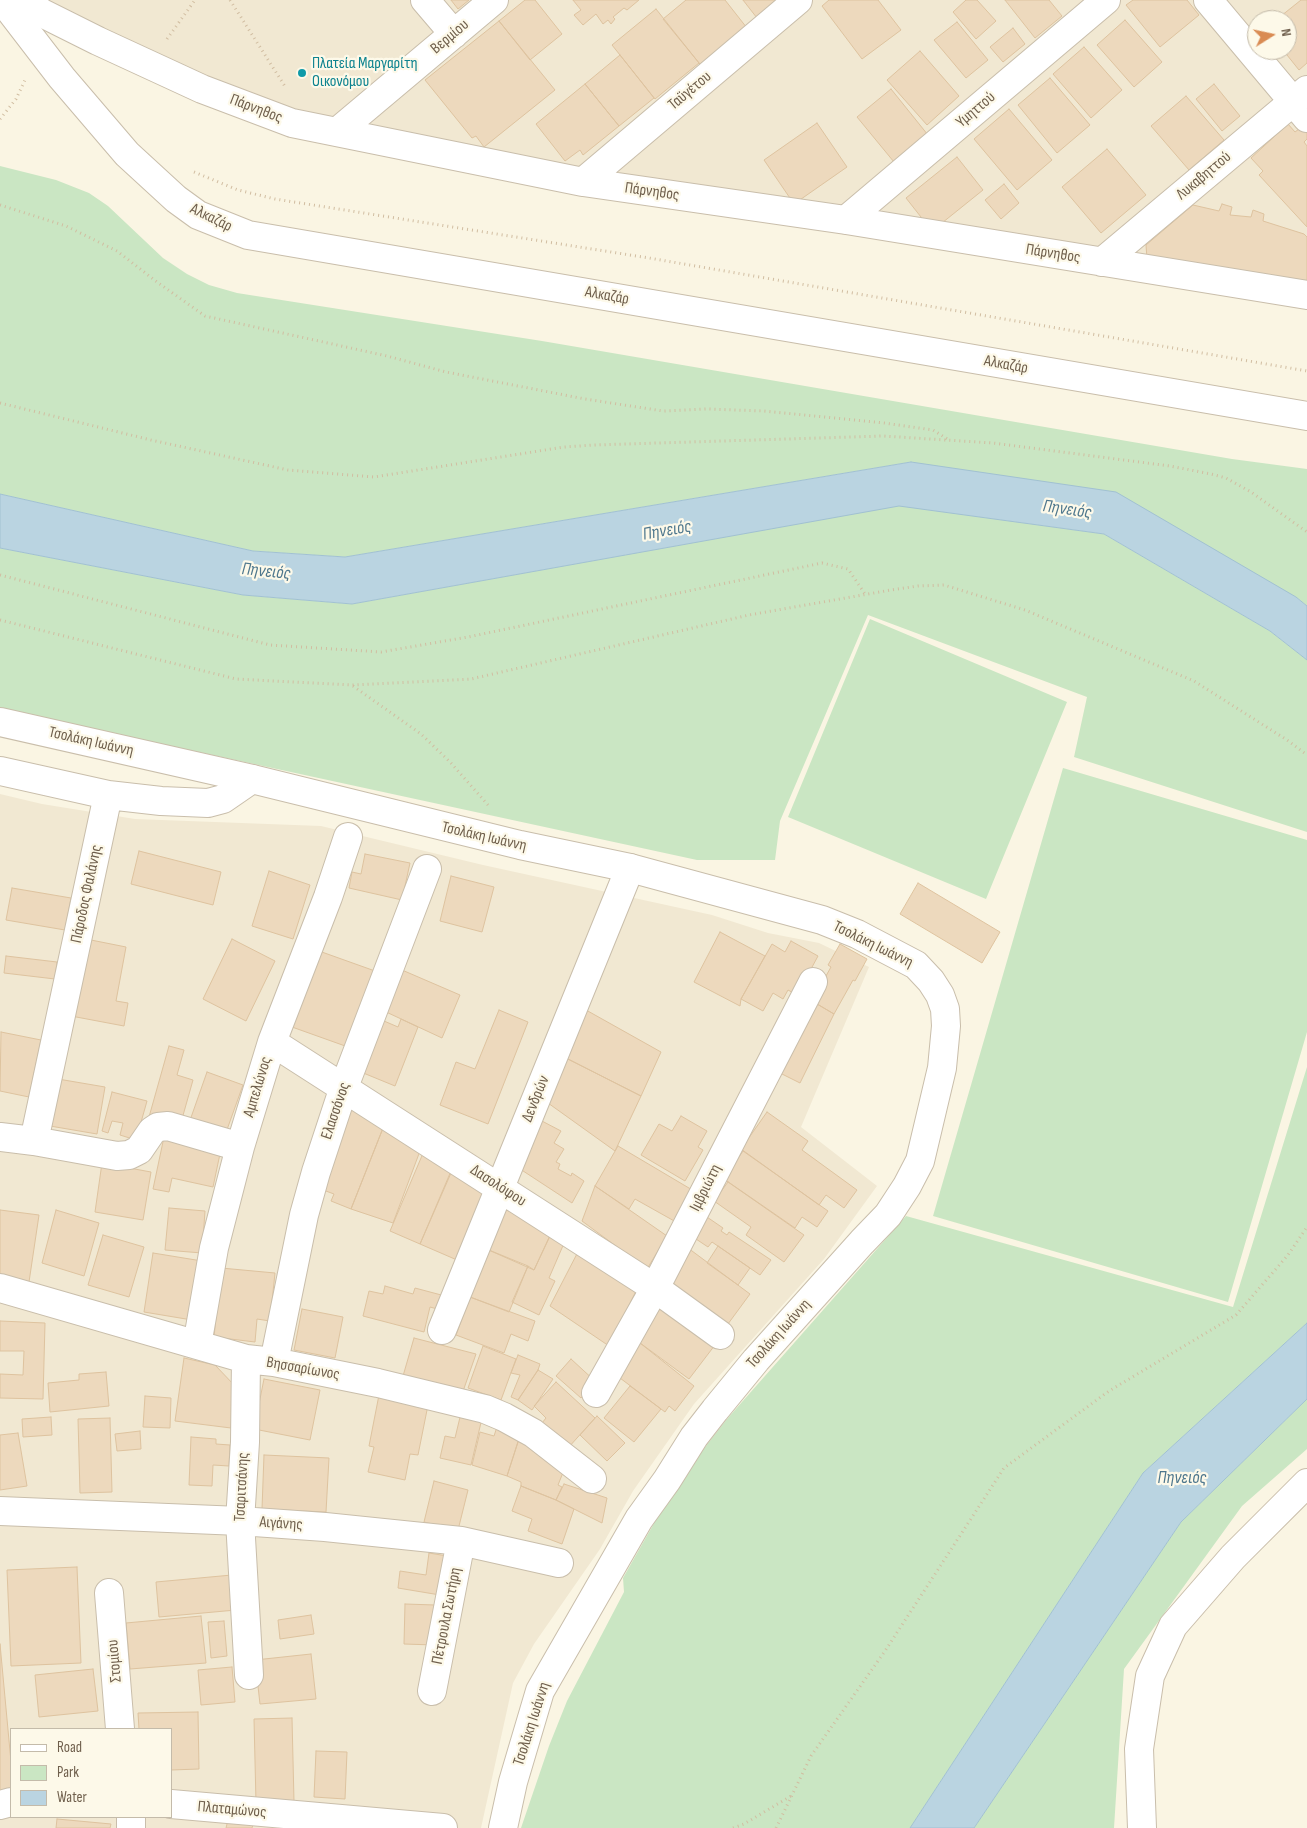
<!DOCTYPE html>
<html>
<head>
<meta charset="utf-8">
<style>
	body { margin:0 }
	#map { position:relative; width:1307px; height:1828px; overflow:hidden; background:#faf5e3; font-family:"Sofia Sans Condensed",sans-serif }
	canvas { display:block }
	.legend { position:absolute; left:10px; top:1728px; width:162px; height:90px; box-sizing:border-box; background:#fdf9e9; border:1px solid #c4bbaa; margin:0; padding:6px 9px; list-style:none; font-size:15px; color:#6f5f4c }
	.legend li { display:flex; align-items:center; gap:10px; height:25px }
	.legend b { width:25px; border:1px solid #c4bbaa }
	.north { position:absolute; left:1247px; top:10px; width:50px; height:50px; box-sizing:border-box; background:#fdf9e9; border:1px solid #c4bbaa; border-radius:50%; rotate:80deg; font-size:14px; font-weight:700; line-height:20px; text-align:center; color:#6f5f4c }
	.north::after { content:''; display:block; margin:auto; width:18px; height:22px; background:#d98b53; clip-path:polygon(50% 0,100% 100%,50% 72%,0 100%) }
</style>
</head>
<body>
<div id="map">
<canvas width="1307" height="1828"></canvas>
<ul class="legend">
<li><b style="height:6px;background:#fff"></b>Road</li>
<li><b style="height:14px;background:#cae6c3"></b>Park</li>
<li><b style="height:14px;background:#bad4e1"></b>Water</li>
</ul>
<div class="north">N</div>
</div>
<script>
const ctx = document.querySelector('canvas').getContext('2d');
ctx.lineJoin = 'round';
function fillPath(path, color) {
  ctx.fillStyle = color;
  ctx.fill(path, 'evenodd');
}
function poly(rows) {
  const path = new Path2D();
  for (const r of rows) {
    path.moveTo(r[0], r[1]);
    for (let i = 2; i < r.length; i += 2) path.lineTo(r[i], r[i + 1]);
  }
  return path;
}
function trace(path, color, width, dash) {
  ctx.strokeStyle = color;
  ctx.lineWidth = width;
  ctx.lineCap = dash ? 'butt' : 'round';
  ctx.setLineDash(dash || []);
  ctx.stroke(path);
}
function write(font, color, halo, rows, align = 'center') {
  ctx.font = font + ' "Sofia Sans Condensed",sans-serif';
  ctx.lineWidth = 4.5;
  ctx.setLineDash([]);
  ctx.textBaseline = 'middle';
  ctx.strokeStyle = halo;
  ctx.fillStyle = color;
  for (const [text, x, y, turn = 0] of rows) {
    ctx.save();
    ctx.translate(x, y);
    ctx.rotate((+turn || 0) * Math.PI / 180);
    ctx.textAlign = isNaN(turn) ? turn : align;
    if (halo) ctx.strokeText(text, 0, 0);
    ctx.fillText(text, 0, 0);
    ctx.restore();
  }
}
fillPath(poly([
	[23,0,1307,0,1307,305,291,134,50,32],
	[1257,20,1287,20,1287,50,1257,50],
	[0,794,42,804,135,819,321,826,483,865,712,915,768,933,819,943,869,967,801,1127,877,1186,824,1259,694,1404,633,1491,600,1549,534,1644,513,1683,481,1828,0,1828],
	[11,1729,171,1729,171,1817,11,1817]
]), '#f1e8d2');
fillPath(poly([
	[0,166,56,180,89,193,108,206,163,258,187,274,209,285,237,293,542,341,1232,459,1307,469,1307,606,1296,597,911,462,345,557,253,551,0,494],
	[899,505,1104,534,1270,631,1307,660,1307,832,1074,757,1087,697,868,615,780,821,775,860,697,860,0,709,0,548,243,595,352,604],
	[870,619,1067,702,986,899,788,817],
	[1063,768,1307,840,1307,1032,1228,1302,933,1216],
	[1307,1067,1307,1323,1143,1473,910,1828,521,1828,549,1746,567,1701,624,1592,623,1578,665,1504,691,1465,727,1419,906,1216,1233,1307],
	[1307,1399,1307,1449,1242,1506,1124,1669,1114,1828,974,1828,1181,1522]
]), '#cae6c3');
const water = poly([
	[911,462,1116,492,1296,597,1307,606,1307,660,1270,631,1104,534,899,506,352,604,243,595,0,548,0,494,253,551,345,557,911,462],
	[1307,1323,1307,1399,1181,1522,974,1828,910,1828,1143,1473,1307,1323]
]);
fillPath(water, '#bad4e1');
trace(water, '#a1c1d2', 1);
const building = poly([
	[451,0,469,0,458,9,451,0],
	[525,0,535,0,562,34,530,60,499,21,525,0],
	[573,0,639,0,627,10,624,8,613,17,615,19,611,24,608,20,603,24,596,14,583,25,574,15,581,10,573,0],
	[686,0,725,0,747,28,704,69,663,19,686,0],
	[743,0,779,0,757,18,743,0],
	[829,0,878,0,901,30,862,59,822,6,829,0],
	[966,0,977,0,996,21,976,39,953,12,966,0],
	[1005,0,1049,0,1062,16,1035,38,1005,0],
	[1133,0,1187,0,1199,15,1160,47,1126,5,1133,0],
	[1301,0,1307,0,1307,63,1299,70,1283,50,1287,50,1287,20,1276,20,1301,0],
	[656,9,699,63,655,99,612,45,656,9],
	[1125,20,1162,62,1134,87,1097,45,1125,20],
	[499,21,555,90,484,147,476,136,472,138,425,80,499,21],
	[957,22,988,60,966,78,934,40,957,22],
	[1013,28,1025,44,1003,62,990,47,1013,28],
	[1084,47,1122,90,1091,118,1053,74,1084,47],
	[920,51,959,96,927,125,887,80,920,51],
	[620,55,654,98,619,126,585,84,620,55],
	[1050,78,1090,125,1057,153,1018,105,1050,78],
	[585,84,619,126,583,155,580,150,565,161,536,124,585,84],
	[1214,84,1240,116,1222,131,1196,99,1214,84],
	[891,89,928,135,894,162,857,117,891,89],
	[1186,96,1224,140,1189,170,1151,126,1186,96],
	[1009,109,1052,160,1017,190,974,139,1009,109],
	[817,123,847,167,794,204,764,160,817,123],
	[1288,124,1295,132,1303,126,1307,130,1307,139,1304,142,1307,146,1307,227,1259,175,1263,171,1251,158,1288,124],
	[1107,149,1146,195,1101,233,1062,187,1107,149],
	[957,157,983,190,932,231,906,198,957,157],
	[1004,184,1019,203,1001,219,985,200,1004,184],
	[1222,204,1232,207,1230,215,1251,217,1253,210,1264,214,1263,221,1304,234,1307,237,1307,288,1147,259,1146,245,1193,205,1219,211,1222,204],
	[139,851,221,872,213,905,131,884,139,851],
	[365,854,410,863,402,900,349,888,352,872,361,874,365,854],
	[269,871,310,885,293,939,252,926,269,871],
	[451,876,494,887,482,932,440,921,451,876],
	[918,883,1000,932,982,963,900,914,918,883],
	[12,888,71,898,65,930,6,920,12,888],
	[720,932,765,956,741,999,740,1006,694,982,720,932],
	[86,939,126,947,116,1001,128,1003,124,1026,71,1016,86,939],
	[232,939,275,961,246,1021,203,999,232,939],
	[791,941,818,956,797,995,788,990,783,999,773,993,763,1011,741,999,772,944,785,952,791,941],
	[840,944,867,959,855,981,853,980,834,1014,812,1001,831,967,828,965,840,944],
	[319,951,375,971,348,1047,292,1027,319,951],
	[6,956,57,962,55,979,4,973,6,956],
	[402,970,460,995,442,1038,384,1011,402,970],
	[812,1001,834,1014,800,1083,776,1071,812,1001],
	[499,1010,528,1022,488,1124,440,1105,456,1062,475,1069,499,1010],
	[586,1010,661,1052,641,1096,562,1056,586,1010],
	[377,1018,398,1027,401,1019,418,1027,395,1086,356,1070,377,1018],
	[1,1032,41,1040,29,1097,0,1091,1,1032],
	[169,1046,184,1050,177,1075,193,1080,180,1126,149,1117,169,1046],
	[562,1056,641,1096,615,1151,541,1098,562,1056],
	[207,1072,243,1085,224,1138,188,1126,207,1072],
	[58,1079,105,1087,97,1134,50,1126,58,1079],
	[112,1092,147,1101,136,1140,120,1135,123,1123,112,1121,108,1133,102,1131,112,1092],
	[351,1101,387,1118,351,1209,331,1201,334,1194,315,1187,351,1101],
	[767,1112,808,1141,802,1150,857,1190,844,1208,826,1195,819,1205,741,1149,767,1112],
	[681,1116,707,1131,698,1147,703,1150,685,1181,641,1155,659,1124,672,1131,681,1116],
	[387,1118,423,1143,393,1223,351,1209,387,1118],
	[540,1120,561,1131,554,1143,564,1149,556,1162,560,1164,558,1169,571,1176,572,1173,584,1181,572,1203,514,1165,540,1120],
	[164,1137,221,1149,213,1187,172,1178,169,1192,153,1189,164,1137],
	[618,1146,694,1191,676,1222,635,1199,629,1209,595,1186,618,1146],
	[424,1151,454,1164,420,1244,390,1231,424,1151],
	[743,1151,828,1211,817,1227,802,1217,795,1228,724,1179,743,1151],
	[102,1163,151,1172,143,1220,95,1212,102,1163],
	[451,1173,487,1189,457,1260,420,1244,451,1173],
	[728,1182,804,1235,784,1262,746,1235,751,1227,714,1201,728,1182],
	[595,1186,667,1236,647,1269,582,1221,595,1186],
	[169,1208,205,1211,202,1253,165,1250,169,1208],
	[502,1208,552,1231,534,1270,484,1248,502,1208],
	[0,1210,39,1215,29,1282,0,1278,0,1210],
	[56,1210,99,1223,84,1276,42,1263,56,1210],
	[704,1215,723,1228,721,1231,727,1235,729,1232,771,1260,760,1275,712,1242,708,1247,690,1235,704,1215],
	[551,1234,565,1241,549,1278,555,1281,539,1315,512,1302,528,1266,534,1270,551,1234],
	[103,1235,144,1247,129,1297,88,1285,103,1235],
	[718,1246,750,1268,738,1285,707,1263,718,1246],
	[484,1248,528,1266,509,1312,470,1297,484,1248],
	[580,1248,639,1285,609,1346,550,1306,580,1248],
	[688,1248,750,1294,725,1328,663,1283,688,1248],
	[153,1253,202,1261,192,1320,144,1312,153,1253],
	[221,1268,275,1273,270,1321,257,1319,255,1342,214,1337,221,1268],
	[385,1286,413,1294,415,1288,445,1296,441,1310,430,1307,424,1332,363,1316,369,1291,383,1294,385,1286],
	[470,1297,535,1321,528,1341,511,1334,504,1353,456,1335,470,1297],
	[656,1302,715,1345,689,1379,636,1340,656,1302],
	[302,1309,343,1317,335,1358,294,1350,302,1309],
	[0,1321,45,1323,43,1399,0,1398,0,1374,23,1375,24,1351,0,1351,0,1321],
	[414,1338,476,1354,461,1397,401,1383,414,1338],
	[640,1343,694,1386,675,1411,669,1406,665,1412,616,1375,640,1343],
	[483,1346,516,1359,501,1400,468,1388,483,1346],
	[518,1355,540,1364,538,1370,518,1400,511,1397,520,1375,511,1373,518,1355],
	[184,1358,215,1365,235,1386,231,1428,175,1421,184,1358],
	[571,1359,596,1382,581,1398,556,1376,571,1359],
	[538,1370,553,1379,532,1410,518,1400,538,1370],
	[106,1372,109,1406,50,1412,48,1383,79,1380,79,1374,106,1372],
	[264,1379,320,1390,310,1440,254,1429,264,1379],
	[556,1382,595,1418,568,1448,542,1423,546,1418,534,1406,556,1382],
	[630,1386,661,1409,634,1442,604,1418,630,1386],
	[379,1395,428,1405,418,1455,410,1454,405,1480,368,1472,374,1447,369,1446,379,1395],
	[145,1396,171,1398,170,1428,143,1427,145,1396],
	[462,1409,483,1414,471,1465,440,1458,445,1436,455,1438,462,1409],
	[597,1416,625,1443,607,1461,580,1435,597,1416],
	[51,1417,52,1435,23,1437,22,1419,51,1417],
	[110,1418,112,1492,80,1493,78,1419,110,1418],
	[499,1421,522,1429,507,1476,472,1465,480,1432,494,1436,499,1421],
	[140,1431,141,1449,117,1451,115,1434,140,1431],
	[18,1433,27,1486,0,1490,0,1435,18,1433],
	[520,1436,566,1465,558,1485,562,1487,556,1500,521,1486,521,1482,507,1476,520,1436],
	[191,1437,216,1439,216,1444,230,1445,229,1466,213,1465,212,1486,189,1485,191,1437],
	[264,1455,329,1458,326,1512,262,1509,264,1455],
	[434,1481,468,1490,458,1530,424,1522,434,1481],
	[564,1484,607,1498,602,1523,556,1500,564,1484],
	[521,1486,556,1500,574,1509,562,1544,528,1531,532,1519,512,1511,521,1486],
	[429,1553,447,1556,440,1595,398,1588,400,1571,426,1575,429,1553],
	[77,1567,81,1663,11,1666,7,1570,77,1567],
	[232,1575,236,1610,159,1617,156,1582,232,1575],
	[405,1604,435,1605,434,1645,404,1644,405,1604],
	[311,1615,314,1634,280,1639,278,1620,311,1615],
	[201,1616,206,1663,130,1669,126,1623,201,1616],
	[224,1621,227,1656,211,1658,208,1622,224,1621],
	[0,1644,11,1762,11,1792,0,1793,0,1644],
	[311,1654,316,1699,260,1704,255,1660,311,1654],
	[232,1667,235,1702,201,1705,198,1670,232,1667],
	[93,1669,98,1711,39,1717,35,1675,93,1669],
	[198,1712,199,1769,171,1770,171,1729,139,1729,138,1713,198,1712],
	[292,1718,294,1802,256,1803,254,1719,292,1718],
	[316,1751,347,1752,345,1799,314,1797,316,1751],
	[57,1819,111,1824,110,1828,56,1828,57,1819],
	[228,1820,253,1825,252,1828,226,1828,228,1820]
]);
fillPath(building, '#edd9bd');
trace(building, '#dec39f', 1);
const minor = poly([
	[24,0,42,13,98,41,202,89,292,123,583,182,846,220,1307,295],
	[425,0,454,34],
	[1208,0,1307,118],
	[337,132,494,0],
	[583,182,798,0],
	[846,220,1106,0],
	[1102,262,1307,90],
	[0,771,108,795],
	[272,1042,655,1288,720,1335],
	[0,1137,34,1141,117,1156,129,1155,139,1150,152,1131,158,1127,168,1126,240,1147],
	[34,1141,108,795,161,801,208,803,223,799,252,779],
	[0,1288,246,1359,274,1362,378,1383,485,1409,504,1417,533,1433,592,1479],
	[442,1330,630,868],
	[197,1345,214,1248,240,1147,272,1042,328,897,348,837],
	[246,1359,245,1442,240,1521,249,1675],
	[274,1362,304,1215,316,1172,344,1087,427,869],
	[596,1393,655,1288,813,982],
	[0,1511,240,1521,325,1527,461,1541,559,1563],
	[109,1593,120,1729],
	[432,1691,461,1541],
	[171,1804,443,1828],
	[0,1805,11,1802],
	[131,1817,131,1828],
	[1142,1828,1139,1749,1150,1676,1173,1626,1233,1557,1307,1483]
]);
const tertiary = poly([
	[2,0,62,78,127,154,176,199,198,215,248,235,1307,416],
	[0,722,252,779,520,845,630,868,822,920,857,934,916,965,931,981,940,995,945,1009,946,1026,942,1068,920,1161,907,1186,888,1215,862,1242,756,1360,715,1410,694,1437,667,1480,639,1519,540,1691,513,1782,503,1828]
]);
trace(minor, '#c9beab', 30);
trace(tertiary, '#c9beab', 30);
trace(poly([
	[230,0,286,88],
	[167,39,195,0],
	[0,119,16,99,25,80],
	[194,172,238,190,275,199,649,258,1307,371],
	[0,205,66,226,117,251,157,282,205,316,387,356,446,372,585,399,663,411,707,409,764,411,884,423,933,430,949,440],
	[0,403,151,440,288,470,374,477,564,447,594,445,883,436,993,443,1170,466,1211,474,1226,478,1251,492,1307,532],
	[0,575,270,645,381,652,468,637,822,563,848,569,865,594],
	[0,620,236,679,352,685,471,679,749,615,891,590,918,586,944,585,1025,610,1194,681,1287,740,1307,755],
	[353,686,421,734,450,762,488,805],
	[733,1828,744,1824,791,1796],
	[776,1828,811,1756,885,1651,1004,1468,1109,1391,1236,1315,1288,1255,1307,1227]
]), '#d1bda1', 3, [1, 4]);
trace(minor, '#fff', 28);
trace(tertiary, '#fff', 28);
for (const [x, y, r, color] of [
	[302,73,5,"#0f9aa8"]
]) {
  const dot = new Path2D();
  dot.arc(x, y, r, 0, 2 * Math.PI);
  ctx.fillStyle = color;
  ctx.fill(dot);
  trace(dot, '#fdf9e9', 2);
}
write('16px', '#6f5f4c', '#fdf9e9', [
	["Βερμίου",450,37,-40],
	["Ταϋγέτου",690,91,-40],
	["Πάρνηθος",256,109,21],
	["Υμηττού",976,110,-40],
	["Λυκαβηττού",1204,176,-40],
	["Πάρνηθος",652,192,8],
	["Αλκαζάρ",211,218,26],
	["Πάρνηθος",1053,254,9],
	["Αλκαζάρ",607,296,10],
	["Αλκαζάρ",1006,365,10],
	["Τσολάκη Ιωάννη",91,742,13],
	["Τσολάκη Ιωάννη",484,837,13],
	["Πάροδος Φαλάνης",87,894,-78],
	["Τσολάκη Ιωάννη",873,945,26],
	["Αμπελώνος",258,1087,-73],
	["Δενδρών",536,1099,-68],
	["Ελασσόνος",336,1111,-71],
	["Δασολόφου",498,1186,33],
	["Ιμβριώτη",706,1188,-63],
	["Τσολάκη Ιωάννη",779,1334,-48],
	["Βησσαρίωνος",303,1369,10],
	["Τσαριτσάνης",242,1487,-87],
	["Αιγάνης",281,1524,4],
	["Πέτρουλα Σωτήρη",447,1616,-79],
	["Στομίου",115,1661,-95],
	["Τσολάκη Ιωάννη",532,1724,-72],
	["Πλαταμώνος",232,1810,5]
]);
write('16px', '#0d838f', '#fdf9e9', [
	["Πλατεία Μαργαρίτη",312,64],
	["Οικονόμου",312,82]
], 'left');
write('italic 18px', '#4e778d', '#fdf9e9', [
	["Πηνειός",1067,510,8],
	["Πηνειός",667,531,-10],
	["Πηνειός",266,572,6],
	["Πηνειός",1182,1478]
]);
</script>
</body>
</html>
